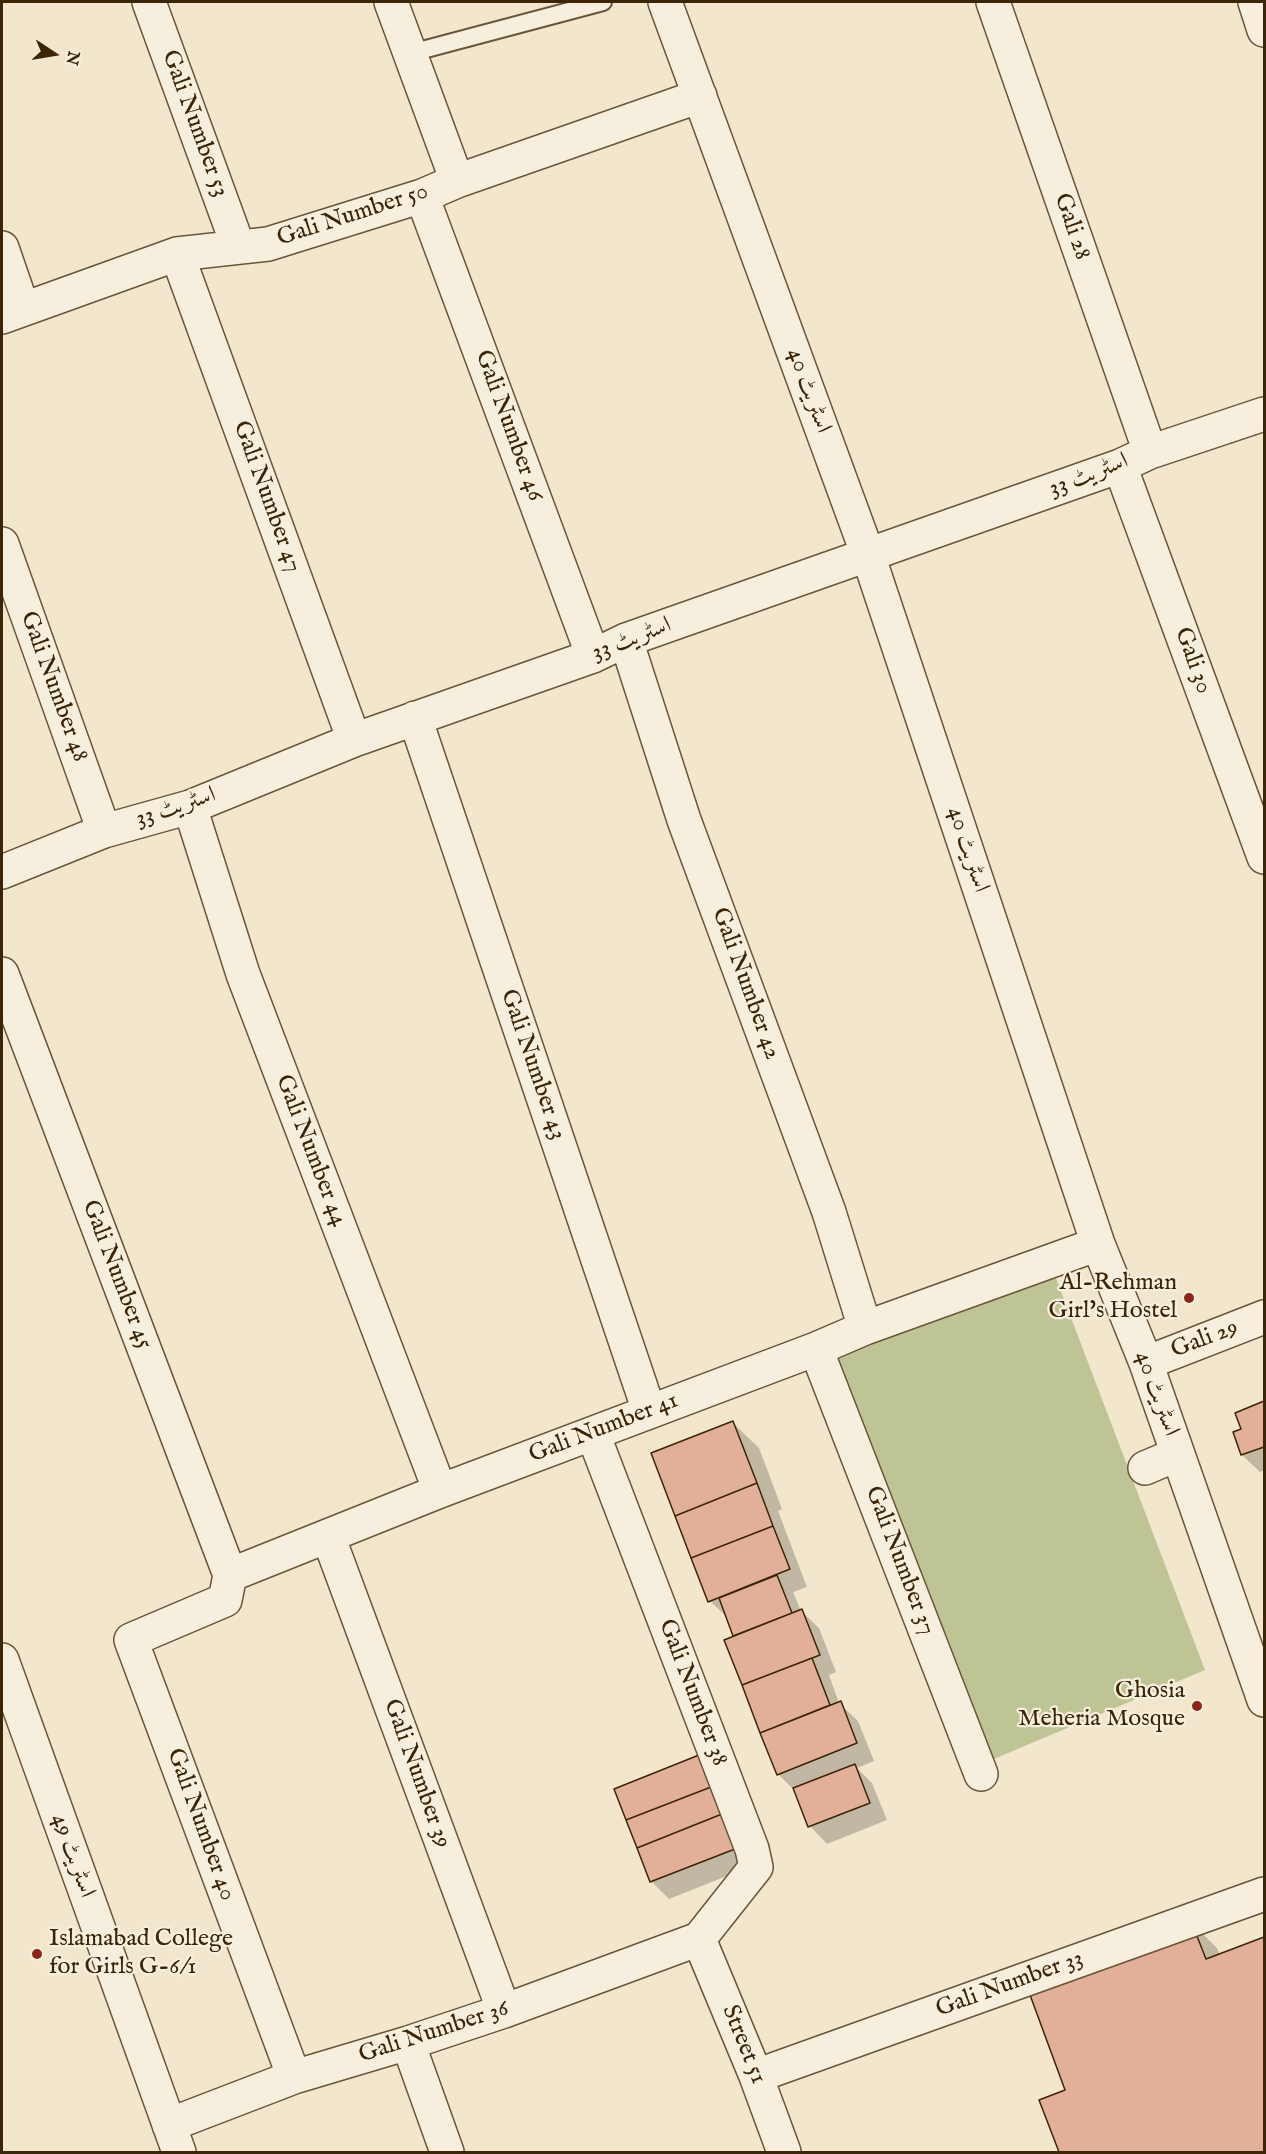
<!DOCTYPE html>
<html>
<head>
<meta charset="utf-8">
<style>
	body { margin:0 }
	#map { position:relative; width:1266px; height:2154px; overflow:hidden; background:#f2e6cc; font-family:"IM FELL English",serif }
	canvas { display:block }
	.frame { position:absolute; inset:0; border:3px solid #3c2506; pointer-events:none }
	.north { position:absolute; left:24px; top:24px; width:60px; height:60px; -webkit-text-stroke:4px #f7efde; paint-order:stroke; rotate:102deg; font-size:16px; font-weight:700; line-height:24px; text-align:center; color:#3c2506 }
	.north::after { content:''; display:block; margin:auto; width:21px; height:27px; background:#3c2506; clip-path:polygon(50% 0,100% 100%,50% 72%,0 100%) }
</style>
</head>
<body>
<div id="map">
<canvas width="1266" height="2154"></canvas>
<div class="frame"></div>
<div class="north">N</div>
</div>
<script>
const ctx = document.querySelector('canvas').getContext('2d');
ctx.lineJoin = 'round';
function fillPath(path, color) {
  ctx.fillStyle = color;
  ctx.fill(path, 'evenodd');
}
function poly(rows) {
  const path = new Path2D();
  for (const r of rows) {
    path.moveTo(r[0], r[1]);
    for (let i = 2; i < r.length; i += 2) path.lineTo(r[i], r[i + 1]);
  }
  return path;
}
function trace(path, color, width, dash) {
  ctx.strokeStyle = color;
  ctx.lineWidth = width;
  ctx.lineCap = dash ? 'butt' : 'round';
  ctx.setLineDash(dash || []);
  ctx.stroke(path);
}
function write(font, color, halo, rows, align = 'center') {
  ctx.font = font + ' "IM FELL English",Amiri,serif';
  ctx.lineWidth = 4.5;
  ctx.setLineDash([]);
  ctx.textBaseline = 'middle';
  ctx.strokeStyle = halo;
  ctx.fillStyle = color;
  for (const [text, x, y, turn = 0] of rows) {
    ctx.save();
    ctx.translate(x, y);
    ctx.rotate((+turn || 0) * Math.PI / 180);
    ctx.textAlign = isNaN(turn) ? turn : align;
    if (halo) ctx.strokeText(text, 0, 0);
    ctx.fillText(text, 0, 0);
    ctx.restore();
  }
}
fillPath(poly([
	[1054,1273,1205,1670,989,1761,829,1350]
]), '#bfc494');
fillPath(poly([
	[1264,1403,1264,1470,1260,1472,1242,1455,1235,1433,1243,1430,1237,1413],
	[733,1423,759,1448,782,1509,778,1511,807,1587,793,1592,801,1611,819,1628,836,1672,829,1675,839,1703,858,1721,874,1761,857,1768,872,1783,887,1820,827,1844,810,1826,796,1792,778,1774,726,1640,735,1637,728,1618,710,1601],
	[699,1757,752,1866,669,1899,651,1881],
	[1191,1922,1217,1948,1220,1955,1264,1938,1264,2152,1060,2152,1041,2101,1067,2091]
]), '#0003');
const building = poly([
	[1264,1401,1264,1447,1241,1455,1233,1432,1241,1429,1235,1413,1264,1401],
	[733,1421,757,1483,675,1516,651,1453,733,1421],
	[757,1483,773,1526,691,1558,675,1516,757,1483],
	[773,1526,790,1569,708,1602,691,1558,773,1526],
	[777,1575,792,1613,733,1636,719,1598,777,1575],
	[802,1609,820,1655,742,1685,724,1640,802,1609],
	[812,1658,830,1705,760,1733,742,1685,812,1658],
	[841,1701,857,1743,777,1775,760,1733,841,1701],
	[699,1755,711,1787,626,1820,614,1789,699,1755],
	[855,1764,870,1803,808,1827,793,1788,855,1764],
	[711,1787,722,1814,637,1848,626,1820,711,1787],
	[722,1814,735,1849,650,1882,637,1848,722,1814],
	[1191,1921,1206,1959,1264,1937,1264,2152,1059,2152,1039,2100,1065,2090,1026,1984,1191,1921]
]);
fillPath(building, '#e2af98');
trace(building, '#3c2506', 1.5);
const lane = poly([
	[411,53,603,2]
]);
const street = poly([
	[149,2,238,246],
	[391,2,457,181],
	[665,2,868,555,1098,1244,1146,1363,1264,1700],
	[993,2,1150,452],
	[1255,2,1264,30],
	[422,196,593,656],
	[2,248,23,309],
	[177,254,354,740],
	[2,317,177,254,268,244,422,196,457,181,700,96],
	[1120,466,1264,857],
	[2,544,104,831],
	[626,640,684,820,829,1212,865,1328],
	[415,718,649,1411],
	[190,807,243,974,440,1491],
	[2,872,104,831,190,807,354,740,593,656,626,640,1120,466,1150,452,1264,414],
	[2,974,230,1575],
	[816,1349,981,1774],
	[1146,1363,1264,1317],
	[593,1434,752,1849,756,1867,699,1939],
	[1145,1468,1178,1454],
	[328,1536,504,2011],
	[2,1660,179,2152],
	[699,1939,756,2076,784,2152],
	[408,2043,447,2152],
	[756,2076,1264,1894],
	[294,2077,131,1640,225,1600,230,1575,440,1491,816,1349,865,1328,1098,1244],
	[169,2125,294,2077,408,2043,504,2011,699,1939]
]);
trace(lane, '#6a5538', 20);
trace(street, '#6a5538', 36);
trace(lane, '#f7efde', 16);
trace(street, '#f7efde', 33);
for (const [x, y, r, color] of [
	[1189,1298,6,"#8f2418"],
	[1197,1706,6,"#8f2418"],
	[37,1954,6,"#8f2418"]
]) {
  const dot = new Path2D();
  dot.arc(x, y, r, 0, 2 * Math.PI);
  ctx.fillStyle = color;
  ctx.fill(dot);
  trace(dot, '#f7efde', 2);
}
write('24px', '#3c2506', '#f7efde', [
	["Gali Number 53",194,124,70],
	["Gali Number 50",353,216,-18],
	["Gali 28",1071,227,71],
	["اسٹریٹ 40",808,391,70],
	["Gali Number 46",508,426,70],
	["اسٹریٹ 33",1089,476,-21],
	["Gali Number 47",266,497,70],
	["اسٹریٹ 33",632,640,-21],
	["Gali 30",1192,661,70],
	["Gali Number 48",53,687,70],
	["اسٹریٹ 33",176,808,-18],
	["اسٹریٹ 40",967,850,72],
	["Gali Number 42",745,984,70],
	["Gali Number 43",532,1065,71],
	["Gali Number 44",310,1151,69],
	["Gali Number 45",116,1275,69],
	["Gali 29",1205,1340,-21],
	["اسٹریٹ 40",1156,1394,70],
	["Gali Number 41",604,1429,-21],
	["Gali Number 37",899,1561,69],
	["Gali Number 38",692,1693,69],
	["Gali Number 39",416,1774,70],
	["Gali Number 40",200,1825,70],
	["اسٹریٹ 49",72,1856,70],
	["Gali Number 33",1010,1985,-20],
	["Gali Number 36",434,2033,-18],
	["Street 51",743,2045,68]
]);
write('24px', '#3c2506', '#f7efde', [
	["Al-Rehman",1177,1284],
	["Girl's Hostel",1177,1312],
	["Ghosia",1185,1692],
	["Meheria Mosque",1185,1720],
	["Islamabad College",49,1940,"left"],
	["for Girls G-6/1",49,1968,"left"]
], 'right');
</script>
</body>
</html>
